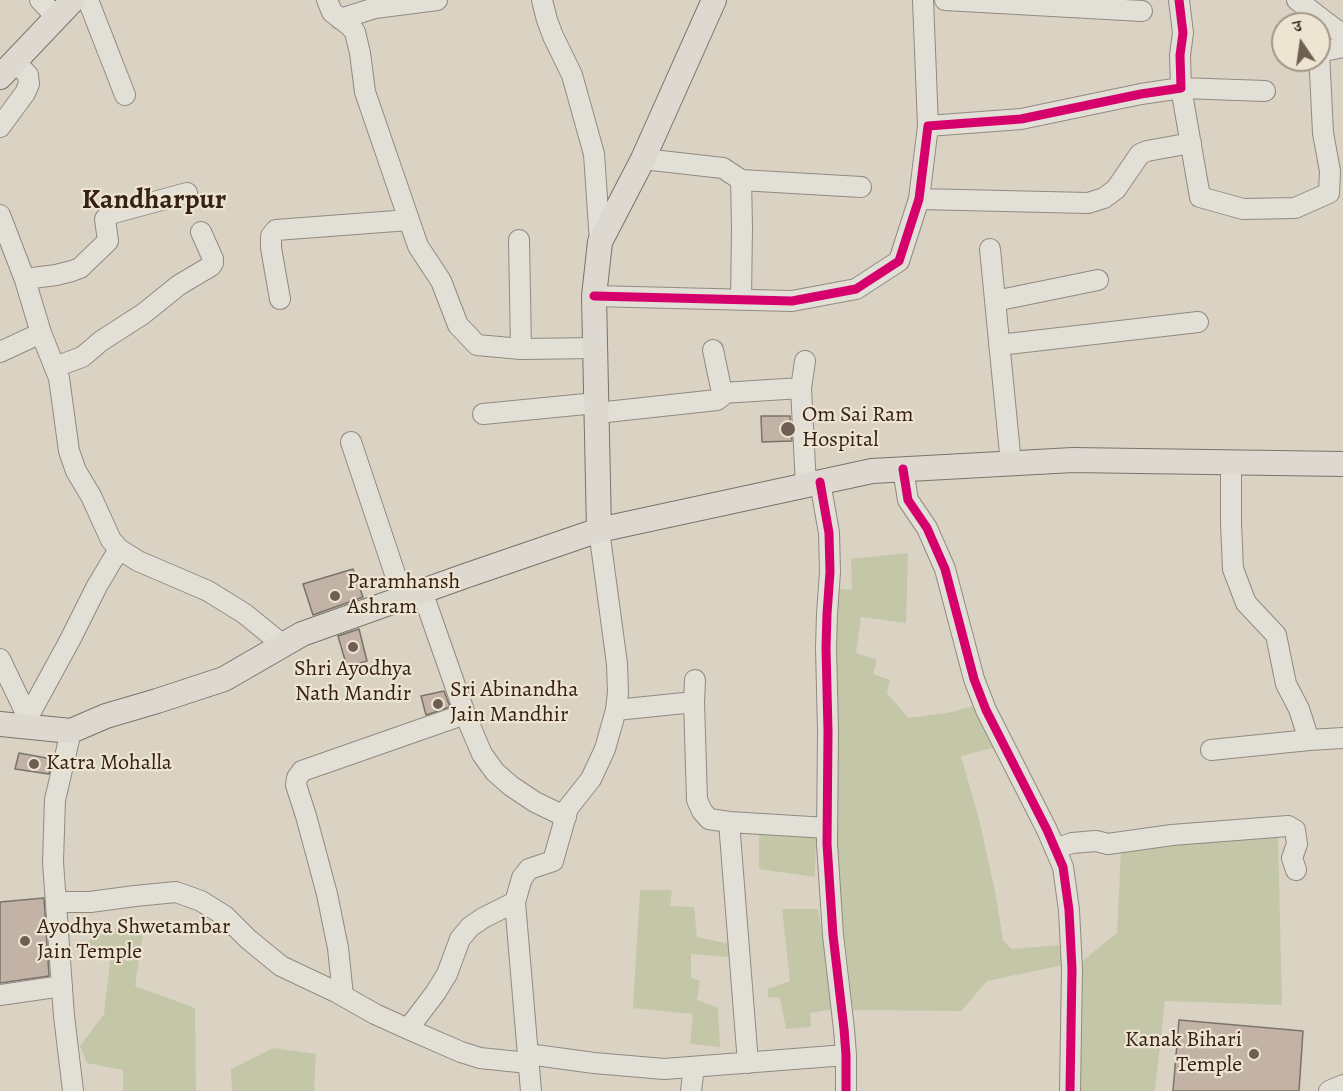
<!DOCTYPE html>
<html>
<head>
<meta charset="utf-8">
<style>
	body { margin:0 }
	#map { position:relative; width:1343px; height:1091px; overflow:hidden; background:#dad2c3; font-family:Alegreya,"Noto Serif Devanagari",serif }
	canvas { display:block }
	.north { position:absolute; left:1271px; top:12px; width:60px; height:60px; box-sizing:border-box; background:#ede4d2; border:2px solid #a49687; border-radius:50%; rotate:347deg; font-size:16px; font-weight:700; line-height:24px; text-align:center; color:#362117 }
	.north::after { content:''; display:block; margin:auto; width:21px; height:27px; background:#6f5f53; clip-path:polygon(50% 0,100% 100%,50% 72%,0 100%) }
</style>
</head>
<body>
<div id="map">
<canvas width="1343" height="1091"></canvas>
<div class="north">उ</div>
</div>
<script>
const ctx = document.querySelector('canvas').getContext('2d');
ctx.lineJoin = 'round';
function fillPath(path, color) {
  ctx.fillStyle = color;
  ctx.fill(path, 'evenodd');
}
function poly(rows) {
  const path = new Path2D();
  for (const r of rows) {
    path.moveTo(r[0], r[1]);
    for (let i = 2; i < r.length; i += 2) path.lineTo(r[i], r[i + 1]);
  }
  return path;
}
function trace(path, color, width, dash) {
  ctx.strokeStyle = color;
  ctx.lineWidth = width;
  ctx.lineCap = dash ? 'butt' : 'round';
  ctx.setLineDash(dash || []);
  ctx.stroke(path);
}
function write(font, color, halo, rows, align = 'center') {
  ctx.font = font + ' Alegreya,serif';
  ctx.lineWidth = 4.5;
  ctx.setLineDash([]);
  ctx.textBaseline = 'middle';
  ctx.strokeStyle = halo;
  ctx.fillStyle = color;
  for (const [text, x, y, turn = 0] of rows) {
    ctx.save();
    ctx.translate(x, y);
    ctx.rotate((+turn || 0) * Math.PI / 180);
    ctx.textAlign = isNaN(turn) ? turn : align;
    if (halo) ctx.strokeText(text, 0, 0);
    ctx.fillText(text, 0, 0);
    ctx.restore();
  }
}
fillPath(poly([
	[908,553,906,623,861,617,856,653,877,660,873,674,890,680,887,693,908,718,947,713,974,706,996,747,961,756,979,819,995,891,1003,940,1012,949,1059,945,1063,965,987,981,961,1011,853,1010,832,831,834,588,852,590,851,559],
	[759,834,816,836,815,877,759,869],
	[1278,835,1282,1005,1165,1001,1155,1091,1080,1091,1080,963,1117,933,1121,851],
	[640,890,672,890,670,906,694,907,697,937,730,944,729,957,691,954,691,978,700,981,697,1000,718,1008,720,1047,690,1044,693,1014,633,1008],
	[782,909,818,909,834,1009,810,1013,811,1027,786,1029,780,998,768,997,768,989,790,981],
	[128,923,144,928,135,986,195,1008,196,1091,123,1091,123,1070,87,1063,80,1046,104,1014,111,952,76,946],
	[273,1048,316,1054,314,1091,232,1091,231,1069]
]), '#c3c7a8');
const building = poly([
	[761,416,790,416,792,441,762,442,761,416],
	[353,569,363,597,313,615,303,584,353,569],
	[359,629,367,661,347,667,338,636,359,629],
	[444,691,450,707,426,715,421,696,444,691],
	[19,753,52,759,49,774,15,769,19,753],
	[44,898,49,976,0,983,0,902,44,898],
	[1179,1020,1303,1031,1299,1091,1173,1091,1179,1020]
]);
fillPath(building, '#c3b3a7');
trace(building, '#7a736a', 1.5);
const minor = poly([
	[40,0,56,17],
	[88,0,125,95],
	[327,0,332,12,350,26,355,32,360,53,365,92,418,246,441,281,458,325,477,345,521,349,595,348],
	[542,0,547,20,553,36,572,75,594,154,600,242],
	[923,0,928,126],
	[945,0,1142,11],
	[1297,0,1335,29,1343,33],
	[340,19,375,8,437,0],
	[1265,91,1181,88,1200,197,1243,209,1295,208,1329,193,1330,171,1323,133,1319,52,1343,47],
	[0,127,25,93,29,84,28,75,15,62],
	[643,159,723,168,741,180,742,227,741,300],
	[741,180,861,187],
	[919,199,1088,203,1104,198,1116,189,1140,154,1147,151,1191,143],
	[0,215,25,280,41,333,59,378,69,451,76,471,91,496,111,540,119,549,138,561,208,591,245,614,283,645],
	[519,240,521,349],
	[990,249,1011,464],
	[25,279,56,275,72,271,80,268,108,241,105,219,110,214,187,193],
	[594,296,792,301,856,289,899,261,919,199,928,126,1021,119,1141,94,1181,88,1180,55,1183,33,1179,0],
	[280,299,271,248,271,236,276,230,409,220],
	[995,301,1098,280],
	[999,345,1198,322],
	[0,352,41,333],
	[805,361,801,388,806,486],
	[55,367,82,357,87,353,101,341,143,314,179,285,211,266,213,263,213,259,201,232],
	[722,393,801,388],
	[597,413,717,400,721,397,722,393,713,350],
	[483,414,596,403],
	[351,442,403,598],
	[1231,463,1231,523,1233,569,1246,603,1276,635,1286,684,1299,709,1309,740,1343,738],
	[903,469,908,500,927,528,945,569,974,679,986,710,1047,830,1063,867,1069,910,1072,969,1070,1091],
	[820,482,829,533,830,572,827,614,826,648,828,731,827,844,833,935,844,1029,846,1055,846,1091],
	[422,591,465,714,482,754,495,772,511,786,535,802,566,817],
	[0,659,31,724],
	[695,680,694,702,697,800,702,811,709,819,729,822,827,828],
	[616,710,694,702],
	[28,717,70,640,97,586,119,549],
	[71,731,55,800,53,862,64,1016,73,1091],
	[1211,750,1309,740],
	[729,822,748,1063],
	[1055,849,1072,843,1096,841,1108,844,1172,835,1288,826,1295,830,1297,844,1292,858,1296,870],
	[56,902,90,902,135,896,176,892,201,901,225,916,248,939,281,966,336,992,375,1014,408,1029,461,1052,480,1058,528,1063],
	[0,995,62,986],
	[343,996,338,948,327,894,306,816,296,785,297,778,302,771,465,714],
	[408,1029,436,992,447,974,460,939,470,927,483,918,515,902],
	[528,1054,594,1063,664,1069,846,1055],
	[531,1091,515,902,522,878,529,869,553,861,568,808,591,779,605,749,616,710,618,692,617,664,599,530],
	[691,1091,694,1067],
	[1329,1091,1343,1085]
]);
const major = poly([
	[0,77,73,0],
	[599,530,594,296,600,242,643,159,714,0],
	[0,724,71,731,106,716,157,701,224,679,302,634,465,576,599,530,872,471,1073,460,1343,464]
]);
trace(minor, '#918a81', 22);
trace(major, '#7a736a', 26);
trace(minor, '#e2dfd7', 20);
trace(major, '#ddd9d1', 24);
trace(poly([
	[594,296,792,301,856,289,899,261,919,199,928,126,1021,119,1141,94,1181,88,1180,55,1183,33,1179,0],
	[903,469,908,500,927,528,945,569,974,679,986,710,1047,830,1063,867,1069,910,1072,969,1070,1091],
	[820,482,829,533,830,572,827,614,826,648,828,731,827,844,833,935,844,1029,846,1055,846,1091]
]), '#d6006c', 9);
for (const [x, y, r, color] of [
	[788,429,8,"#6f5f53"],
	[335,596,6,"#6f5f53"],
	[353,647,6,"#6f5f53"],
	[438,704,6,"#6f5f53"],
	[34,764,6,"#6f5f53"],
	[25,941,6,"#6f5f53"],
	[1254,1054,6,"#6f5f53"]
]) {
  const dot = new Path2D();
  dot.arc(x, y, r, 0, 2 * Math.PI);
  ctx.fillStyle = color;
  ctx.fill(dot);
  trace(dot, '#ede4d2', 2);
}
write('22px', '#362117', '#ede4d2', [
	["Om Sai Ram",802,416],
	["Hospital",802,441],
	["Paramhansh",347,583],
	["Ashram",347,608],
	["Shri Ayodhya",353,670,"center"],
	["Nath Mandir",353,695,"center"],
	["Sri Abinandha",450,691],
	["Jain Mandhir",450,716],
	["Katra Mohalla",46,764],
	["Ayodhya Shwetambar",37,928],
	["Jain Temple",37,953],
	["Kanak Bihari",1242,1041,"right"],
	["Temple",1242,1066,"right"]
], 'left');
write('bold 28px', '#362117', '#ede4d2', [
	["Kandharpur",154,201]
]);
</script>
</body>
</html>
